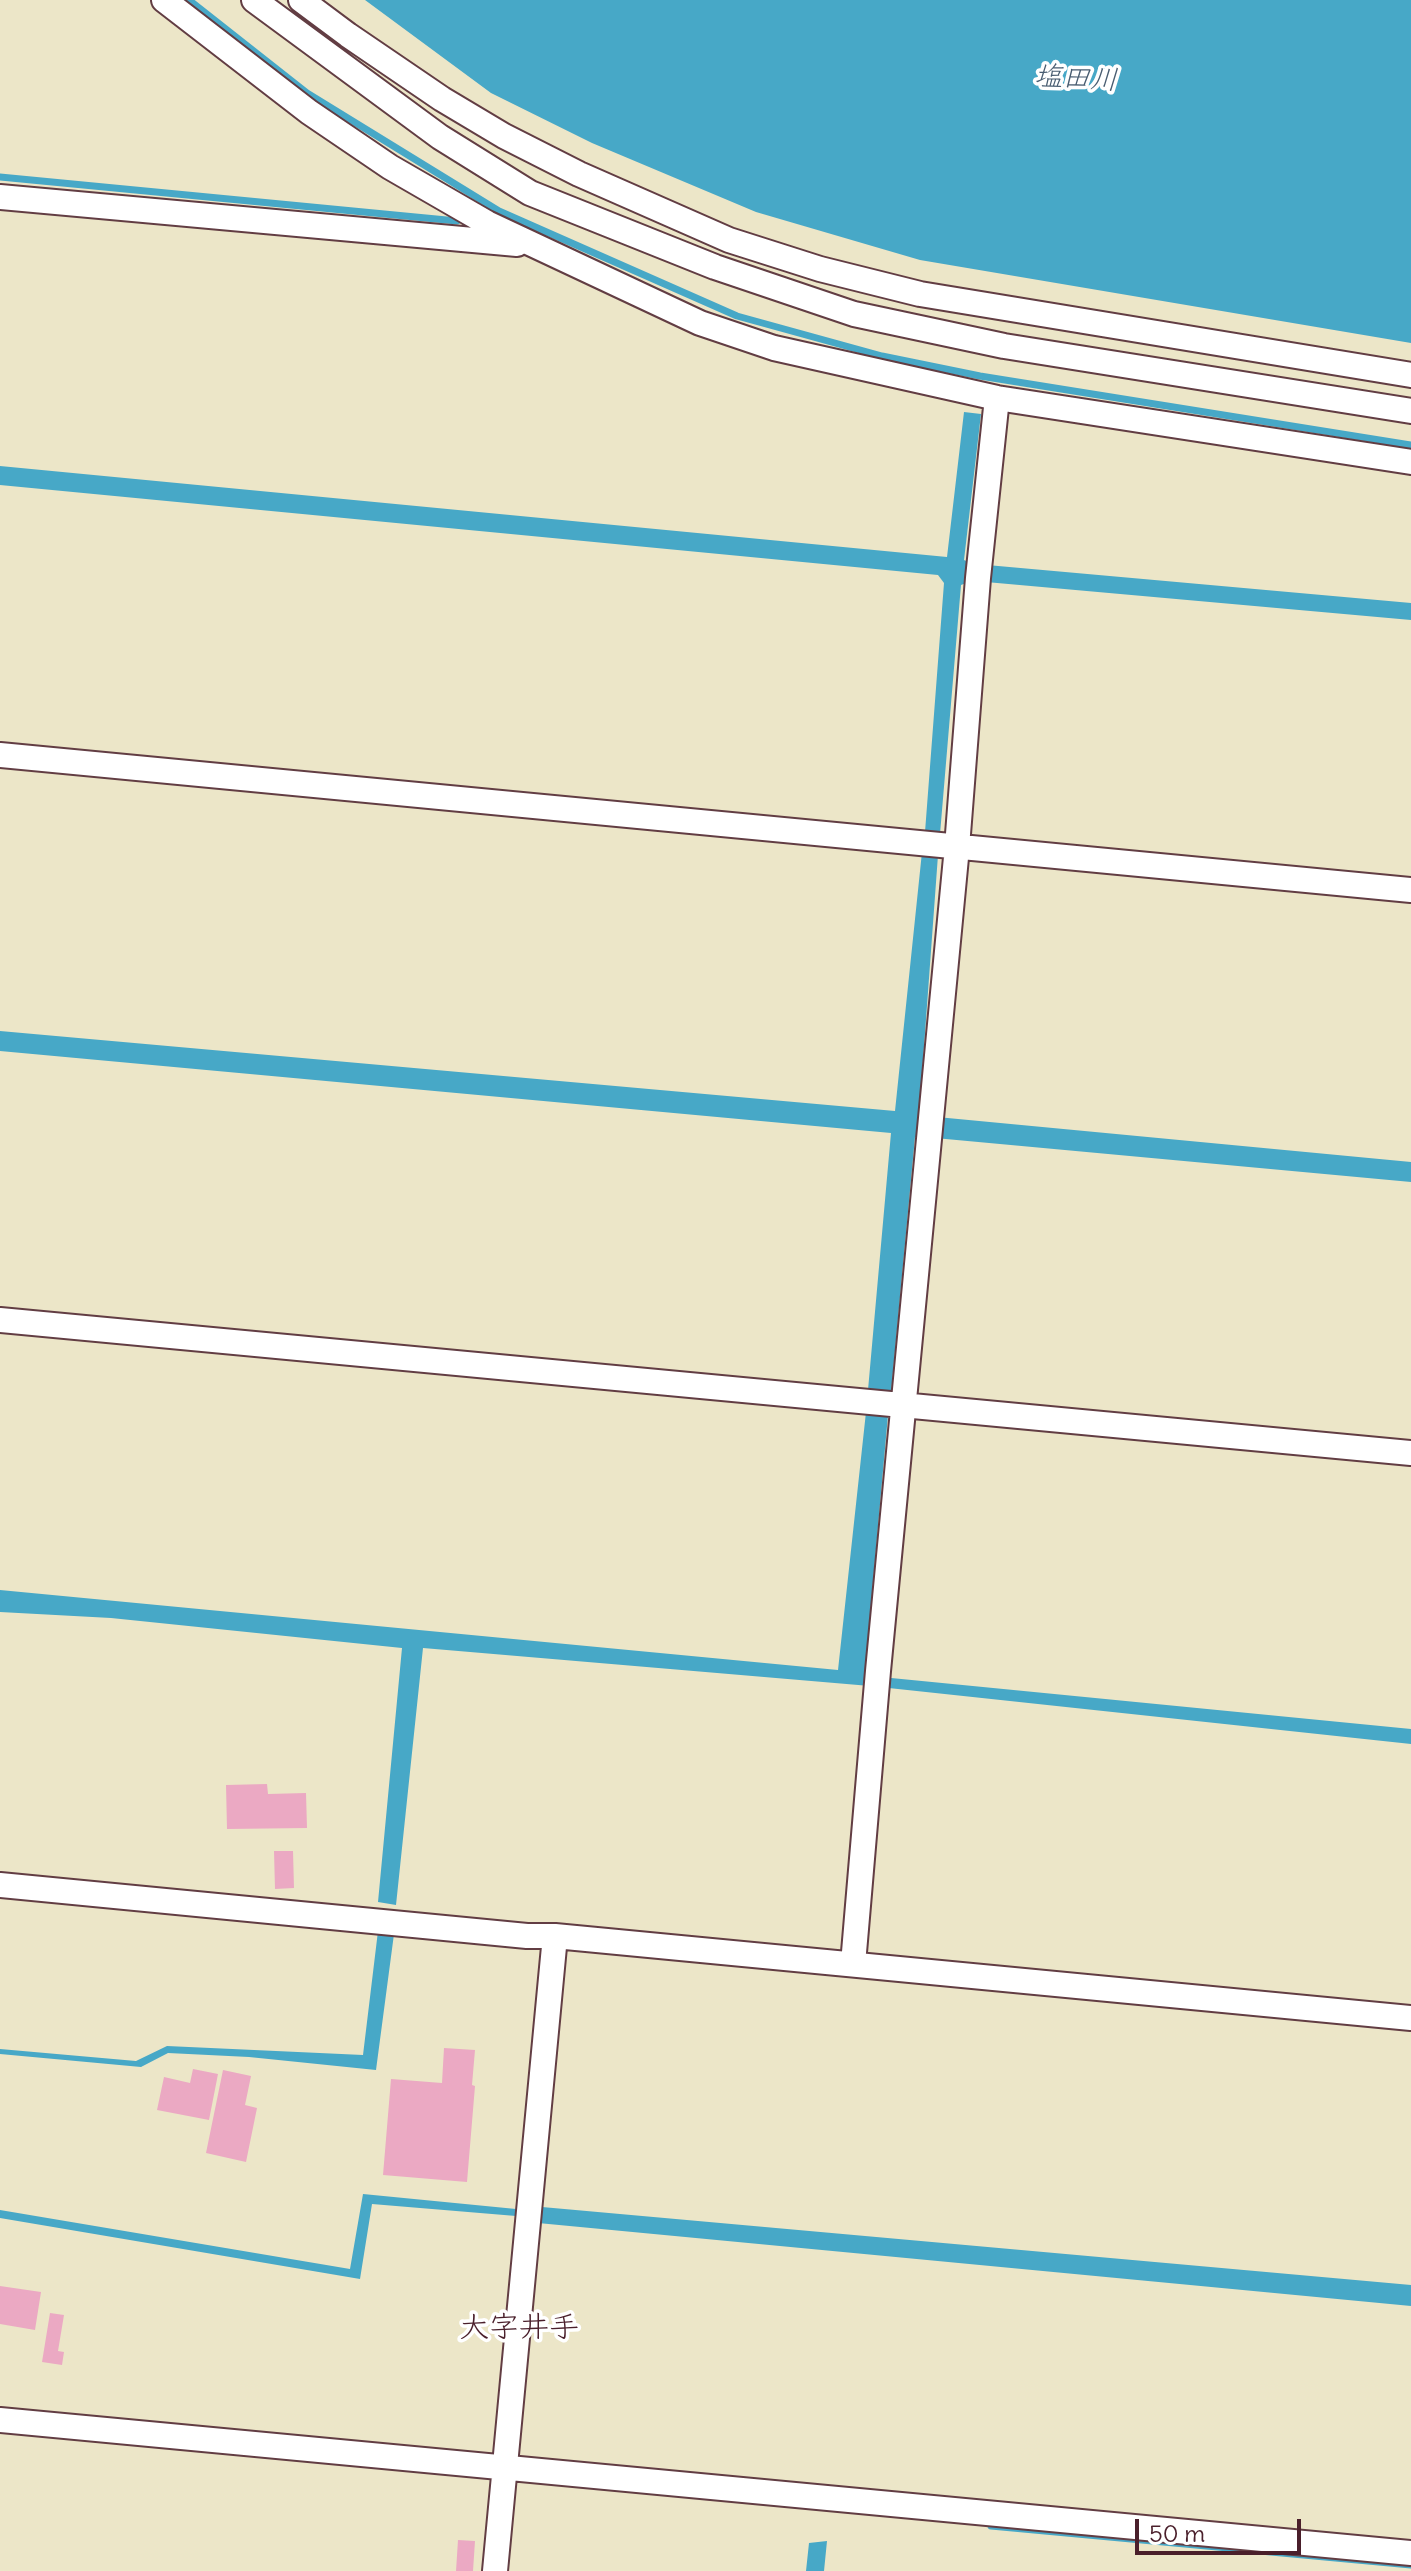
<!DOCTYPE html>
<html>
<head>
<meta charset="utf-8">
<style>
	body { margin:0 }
	#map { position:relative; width:1411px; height:2571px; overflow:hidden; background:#ece6c8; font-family:Delius,sans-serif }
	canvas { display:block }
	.scale { position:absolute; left:1135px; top:2519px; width:166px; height:36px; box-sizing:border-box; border:4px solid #4a1f2b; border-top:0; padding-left:10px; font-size:24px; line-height:28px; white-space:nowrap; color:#4a1f2b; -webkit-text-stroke:6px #fff; paint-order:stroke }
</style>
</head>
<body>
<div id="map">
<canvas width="1411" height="2571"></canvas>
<div class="scale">50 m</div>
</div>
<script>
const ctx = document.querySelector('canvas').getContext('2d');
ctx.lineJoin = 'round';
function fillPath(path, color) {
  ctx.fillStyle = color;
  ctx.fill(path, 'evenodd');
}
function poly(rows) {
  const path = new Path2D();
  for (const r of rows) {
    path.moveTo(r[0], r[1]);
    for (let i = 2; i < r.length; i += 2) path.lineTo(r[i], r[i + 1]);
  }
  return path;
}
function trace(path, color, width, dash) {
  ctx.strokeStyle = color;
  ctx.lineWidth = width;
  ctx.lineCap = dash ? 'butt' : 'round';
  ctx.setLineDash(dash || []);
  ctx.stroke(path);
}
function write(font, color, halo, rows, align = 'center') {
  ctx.font = font + ' Delius,"Klee One",sans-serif';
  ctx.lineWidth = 7;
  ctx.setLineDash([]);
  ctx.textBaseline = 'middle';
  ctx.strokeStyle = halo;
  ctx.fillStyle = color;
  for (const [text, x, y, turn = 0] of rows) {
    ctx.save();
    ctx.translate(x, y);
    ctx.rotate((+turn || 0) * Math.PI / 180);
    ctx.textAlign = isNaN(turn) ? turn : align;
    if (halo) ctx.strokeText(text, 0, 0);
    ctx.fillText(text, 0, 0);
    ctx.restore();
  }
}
fillPath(poly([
	[365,0,1411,0,1411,343,920,260,756,212,592,143,491,93],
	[964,412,981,414,964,560,973,564,972,581,961,585,940,834,925,832,944,583,938,575,0,485,0,466,947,557],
	[987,565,1411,603,1411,620,986,582],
	[922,852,938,855,919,1115,925,1116,924,1137,915,1137,891,1393,868,1390,891,1133,0,1051,0,1031,895,1111],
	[937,1117,1411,1162,1411,1182,935,1138],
	[866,1412,888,1415,865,1671,881,1677,1411,1729,1411,1744,870,1686,423,1648,396,1905,378,1902,402,1648,111,1618,0,1612,0,1590,838,1670],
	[378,1931,394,1934,376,2070,249,2057,168,2053,141,2067,0,2054,0,2049,136,2061,167,2046,363,2055],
	[363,2194,516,2209,516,2216,372,2204,360,2279,0,2218,0,2210,350,2269],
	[542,2207,1411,2285,1411,2306,538,2223],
	[827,2541,824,2571,806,2571,809,2543]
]), '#47a8c7');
trace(poly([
	[189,0,307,93,499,211,737,316,882,356,980,376,1411,445],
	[0,177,457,221],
	[991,2526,1411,2565]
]), '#47a8c7', 7);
fillPath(poly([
	[267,1784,268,1794,306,1793,307,1828,227,1829,226,1785],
	[274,1851,293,1851,294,1888,275,1889],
	[444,2048,475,2050,472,2085,475,2086,467,2182,383,2175,391,2079,442,2083],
	[193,2069,218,2074,209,2120,157,2110,164,2077,190,2083],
	[223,2070,251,2076,245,2105,257,2108,246,2162,206,2153],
	[0,2286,41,2292,35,2330,0,2324],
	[50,2313,64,2315,58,2351,64,2352,62,2365,42,2362],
	[458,2540,475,2541,473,2571,456,2571]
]), '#eba9c3');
const minor = poly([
	[164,0,309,112,390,167,487,223,700,323,774,348,997,398,1411,462],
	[254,0,440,137,530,193,715,267,854,314,1004,346,1411,411],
	[301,0,348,35,442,99,504,136,579,174,729,240,820,269,920,294,1411,375],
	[0,197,517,244],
	[0,755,1411,890],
	[0,1320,1411,1453],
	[0,1885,527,1936,555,1936,495,2571],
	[555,1936,1411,2018],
	[853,1964,878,1671,957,847,978,578,997,398],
	[0,2420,1411,2553]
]);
trace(minor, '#623d43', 28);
trace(minor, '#fff', 24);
write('italic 28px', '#495d71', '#fff', [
	["塩田川",1076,79,3]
]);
write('30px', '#4a1f2b', '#fff', [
	["大字井手",519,2328]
]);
</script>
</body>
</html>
